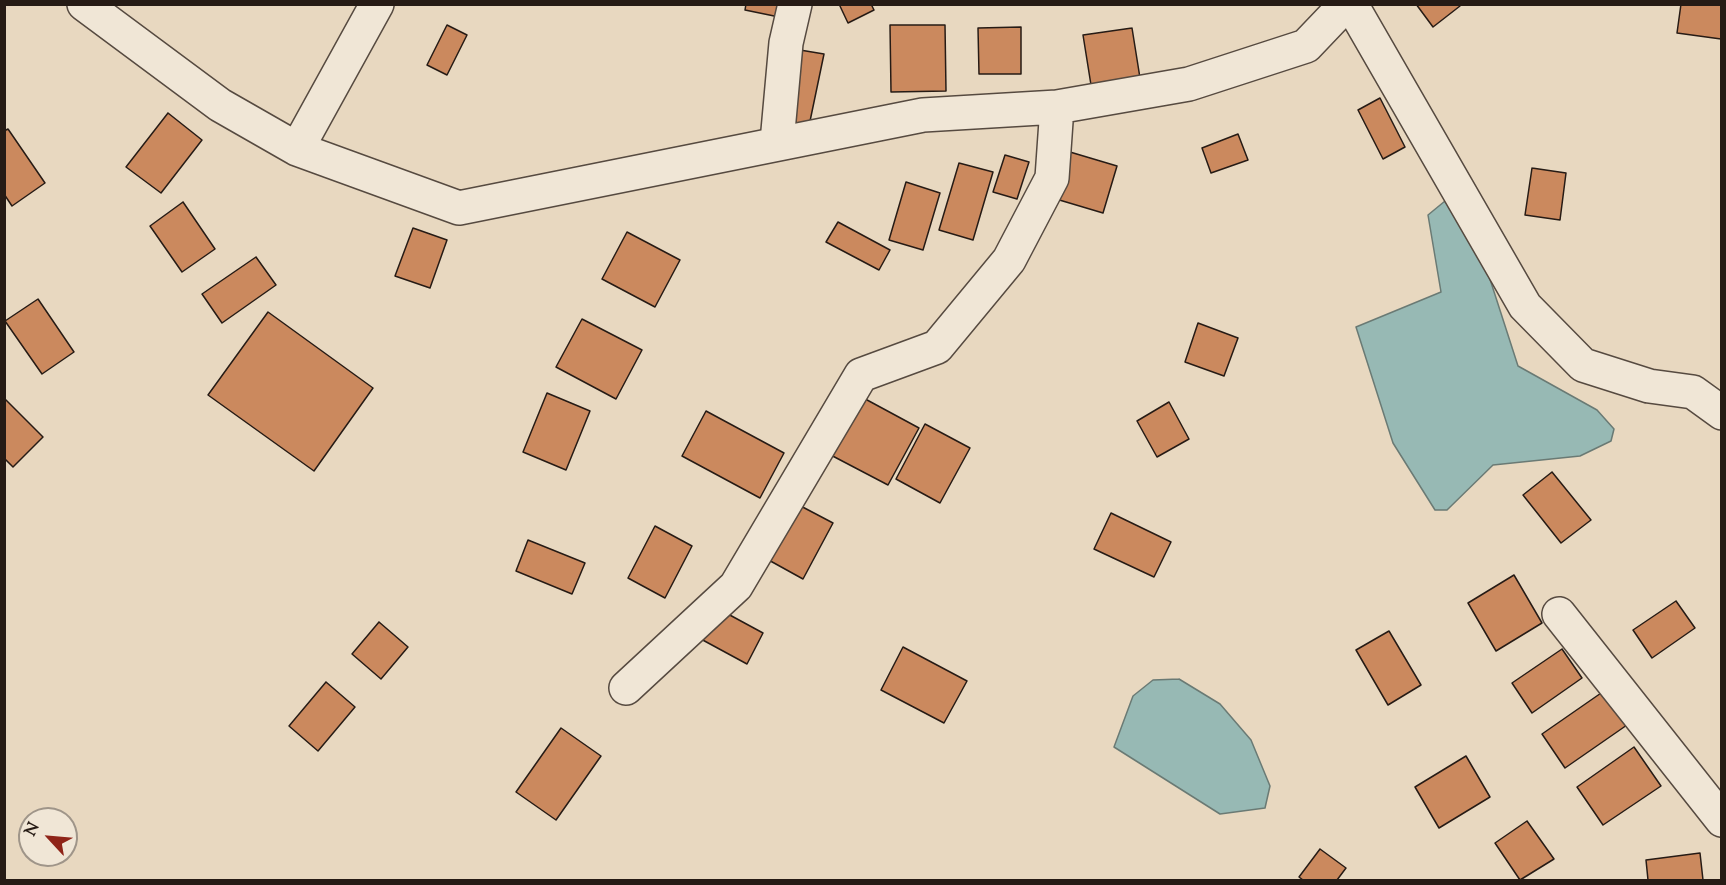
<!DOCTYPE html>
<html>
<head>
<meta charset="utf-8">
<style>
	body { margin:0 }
	#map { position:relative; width:1726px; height:885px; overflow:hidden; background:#e8d8c0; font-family:"Sorts Mill Goudy",serif }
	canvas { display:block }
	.frame { position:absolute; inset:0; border:6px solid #261b15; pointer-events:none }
	.north { position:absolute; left:18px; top:807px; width:60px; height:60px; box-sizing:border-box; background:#f0e6d6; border:2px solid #9f9589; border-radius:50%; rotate:296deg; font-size:16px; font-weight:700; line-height:24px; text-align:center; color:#261b15 }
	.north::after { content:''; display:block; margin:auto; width:21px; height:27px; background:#8f2418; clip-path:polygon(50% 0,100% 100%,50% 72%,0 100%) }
</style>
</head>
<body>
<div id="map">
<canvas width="1726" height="885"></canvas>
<div class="frame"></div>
<div class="north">N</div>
</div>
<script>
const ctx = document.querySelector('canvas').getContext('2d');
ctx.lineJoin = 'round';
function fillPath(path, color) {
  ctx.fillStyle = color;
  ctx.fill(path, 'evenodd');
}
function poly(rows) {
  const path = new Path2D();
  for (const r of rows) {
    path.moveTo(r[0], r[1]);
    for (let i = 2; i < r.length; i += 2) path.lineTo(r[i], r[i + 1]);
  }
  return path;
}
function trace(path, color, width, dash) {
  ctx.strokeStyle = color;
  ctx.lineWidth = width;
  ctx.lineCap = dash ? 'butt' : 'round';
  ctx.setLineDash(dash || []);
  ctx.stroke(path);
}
const water = poly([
	[1445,201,1477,239,1518,366,1597,410,1614,429,1611,441,1580,456,1493,465,1447,510,1435,510,1393,443,1356,327,1441,292,1428,215,1445,201],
	[1179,679,1220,704,1251,740,1270,786,1265,808,1220,814,1114,747,1133,696,1153,680,1179,679]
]);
fillPath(water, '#97b9b4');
trace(water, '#6a7a74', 1.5);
const building = poly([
	[746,4,781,4,779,17,745,10,746,4],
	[839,4,871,4,874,10,848,23,839,4],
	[1416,4,1459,4,1460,6,1433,27,1416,4],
	[1681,4,1722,4,1721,39,1677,33,1681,4],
	[447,25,467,35,447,75,427,65,447,25],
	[890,25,945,25,946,91,891,92,890,25],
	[1021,27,1021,74,979,74,978,28,1021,27],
	[1132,28,1140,78,1091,85,1083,35,1132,28],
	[800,50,824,54,809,126,786,121,800,50],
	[1380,98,1405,147,1383,159,1358,110,1380,98],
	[168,113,202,140,161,193,126,167,168,113],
	[8,129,45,183,12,206,4,194,4,131,8,129],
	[1238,134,1248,160,1211,173,1202,148,1238,134],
	[1070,152,1117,166,1103,213,1056,199,1070,152],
	[1005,155,1029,162,1017,199,993,192,1005,155],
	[959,163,993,172,973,240,939,230,959,163],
	[1532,168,1566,173,1560,220,1525,215,1532,168],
	[906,182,940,193,923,250,889,240,906,182],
	[183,202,215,249,182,272,150,226,183,202],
	[838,222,890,250,879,270,826,242,838,222],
	[413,228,447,240,430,288,395,276,413,228],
	[627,232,680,260,655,307,602,279,627,232],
	[256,257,276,285,222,323,202,294,256,257],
	[38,299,74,352,42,374,5,321,38,299],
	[268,312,373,388,314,471,208,395,268,312],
	[582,319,642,350,616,399,556,367,582,319],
	[1198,323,1238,338,1224,376,1185,362,1198,323],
	[547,393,590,411,566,470,523,452,547,393],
	[856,394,919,428,888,485,825,452,856,394],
	[5,399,43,437,13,467,4,458,5,399],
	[1169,402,1189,439,1157,457,1137,421,1169,402],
	[706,411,784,453,760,498,682,456,706,411],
	[925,424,970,448,940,503,896,479,925,424],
	[1552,472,1591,520,1561,543,1523,495,1552,472],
	[795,503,833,523,803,579,765,558,795,503],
	[1111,513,1171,542,1154,577,1094,549,1111,513],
	[655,526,692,546,665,598,628,578,655,526],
	[528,540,585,563,572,594,516,571,528,540],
	[1514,575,1542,623,1496,651,1468,603,1514,575],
	[1676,601,1695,628,1652,658,1633,630,1676,601],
	[715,607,763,633,747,664,699,638,715,607],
	[379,622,408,647,381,679,352,654,379,622],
	[1389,631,1421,685,1388,705,1356,650,1389,631],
	[903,647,967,681,944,723,881,690,903,647],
	[1562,649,1582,678,1532,713,1512,683,1562,649],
	[326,682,355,707,318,751,289,726,326,682],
	[1604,691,1627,725,1565,768,1542,734,1604,691],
	[561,728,601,756,556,820,516,792,561,728],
	[1634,747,1661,786,1603,825,1577,787,1634,747],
	[1466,756,1490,797,1439,828,1415,787,1466,756],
	[1527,821,1554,859,1520,880,1495,843,1527,821],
	[1320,849,1346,868,1337,880,1303,880,1299,877,1320,849],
	[1700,853,1703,880,1648,880,1646,860,1700,853]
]);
fillPath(building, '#cb895e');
trace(building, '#261b15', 1.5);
const minor = poly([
	[84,4,220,105,297,149,459,208,923,115,1057,107,1189,84,1306,46,1346,4],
	[1351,4,1525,306,1583,365,1649,386,1693,392,1722,413],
	[777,142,786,43,795,4],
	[297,149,377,4],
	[1559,614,1722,820],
	[626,688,736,586,861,375,937,347,1009,260,1052,178,1057,107]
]);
trace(minor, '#564a40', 36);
trace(minor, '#f0e6d6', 33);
</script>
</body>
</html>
